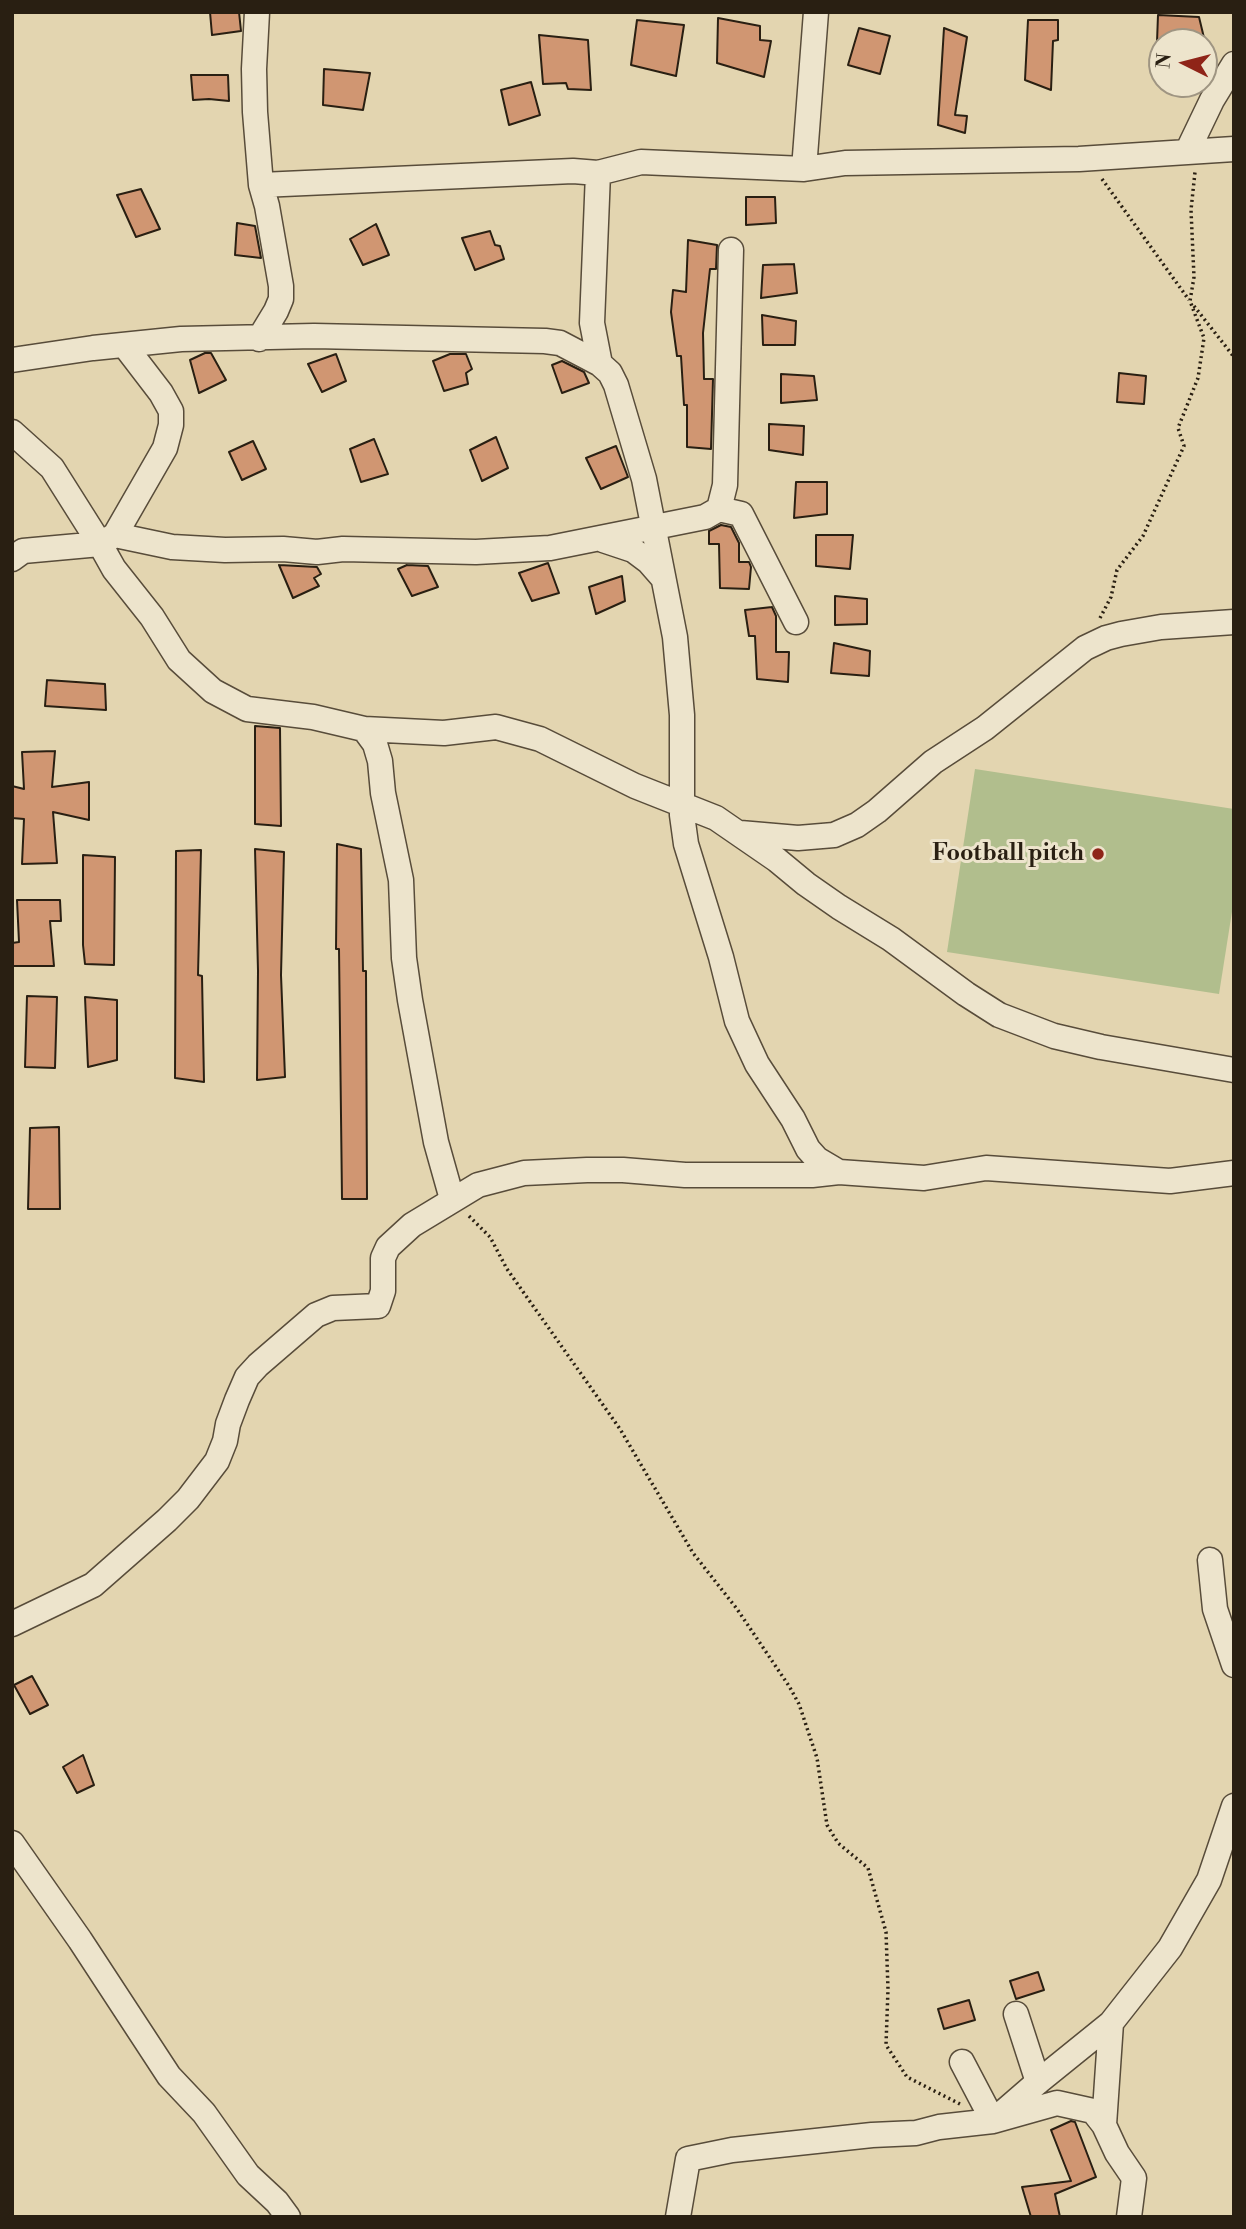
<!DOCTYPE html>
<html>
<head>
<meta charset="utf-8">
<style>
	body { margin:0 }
	#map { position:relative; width:1246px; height:2229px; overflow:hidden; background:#e3d5b0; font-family:"Libre Bodoni",serif }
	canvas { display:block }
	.frame { position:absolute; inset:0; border:14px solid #291f12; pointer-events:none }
	.north { position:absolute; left:1148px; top:28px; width:70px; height:70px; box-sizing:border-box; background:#ede4cc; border:2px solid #9f9582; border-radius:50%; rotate:276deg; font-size:19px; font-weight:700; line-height:28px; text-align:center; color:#291f12 }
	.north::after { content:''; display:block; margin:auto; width:24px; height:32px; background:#8f2418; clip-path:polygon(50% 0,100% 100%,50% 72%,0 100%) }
</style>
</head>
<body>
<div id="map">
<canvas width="1246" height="2229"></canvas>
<div class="frame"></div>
<div class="north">N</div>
</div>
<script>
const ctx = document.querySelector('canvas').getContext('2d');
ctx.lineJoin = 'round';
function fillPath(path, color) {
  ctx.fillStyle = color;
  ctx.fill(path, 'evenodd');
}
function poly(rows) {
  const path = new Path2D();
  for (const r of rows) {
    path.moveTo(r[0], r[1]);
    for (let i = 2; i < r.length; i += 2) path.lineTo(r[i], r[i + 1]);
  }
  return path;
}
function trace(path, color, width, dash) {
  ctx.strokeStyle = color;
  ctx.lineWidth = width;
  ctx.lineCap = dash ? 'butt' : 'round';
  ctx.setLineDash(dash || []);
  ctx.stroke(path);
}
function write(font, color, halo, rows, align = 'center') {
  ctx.font = font + ' "Libre Bodoni",serif';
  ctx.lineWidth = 6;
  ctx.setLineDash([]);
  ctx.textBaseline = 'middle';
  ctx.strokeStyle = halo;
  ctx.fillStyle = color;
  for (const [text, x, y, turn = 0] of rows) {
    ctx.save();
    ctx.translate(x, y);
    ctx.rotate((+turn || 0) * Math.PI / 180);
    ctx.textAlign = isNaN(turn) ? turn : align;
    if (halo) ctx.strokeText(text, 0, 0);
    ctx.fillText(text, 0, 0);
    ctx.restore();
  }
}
fillPath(poly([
	[975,769,1234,809,1234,899,1219,994,947,952]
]), '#b1be8d');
const building = poly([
	[210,12,239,12,241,31,212,35,210,12],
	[1158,15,1199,17,1205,42,1157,42,1158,15],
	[718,18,760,26,760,40,771,41,764,77,717,63,718,18],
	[637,20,684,25,676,76,631,65,637,20],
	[1028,20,1058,20,1058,40,1053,41,1051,90,1025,80,1028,20],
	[859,28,890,36,880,74,848,65,859,28],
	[944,28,967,37,955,115,967,116,965,133,938,125,944,28],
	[539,35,588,40,591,90,568,89,566,83,543,84,539,35],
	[324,69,370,73,363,110,323,105,324,69],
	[191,75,228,75,229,101,209,99,193,100,191,75],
	[531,82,540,115,509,125,501,90,531,82],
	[141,189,160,229,136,237,117,195,141,189],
	[746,197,775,197,776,223,746,225,746,197],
	[237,223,255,226,261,258,235,255,237,223],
	[376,224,389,255,363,265,350,239,376,224],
	[490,231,495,245,500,246,504,259,475,270,462,238,490,231],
	[688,240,717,245,716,269,710,269,703,333,704,379,713,379,711,449,687,447,687,405,684,405,681,356,677,356,671,312,673,290,686,292,688,240],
	[794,264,797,293,761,298,763,265,794,264],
	[762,315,796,321,795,345,763,345,762,315],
	[205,353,211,353,226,380,199,393,190,360,205,353],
	[336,354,346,381,322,392,308,364,336,354],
	[450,354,466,354,472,369,466,373,468,384,444,391,433,361,450,354],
	[562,361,584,372,589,383,562,393,552,365,562,361],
	[1119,373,1146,376,1144,404,1117,402,1119,373],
	[781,374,814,376,817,400,781,403,781,374],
	[769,424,804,426,803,455,769,450,769,424],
	[496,437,508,468,482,481,470,450,496,437],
	[374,439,388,474,361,482,350,449,374,439],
	[253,441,266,469,242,480,229,452,253,441],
	[616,446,628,477,601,489,586,458,616,446],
	[796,482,827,482,827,514,794,518,796,482],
	[721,525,731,527,739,543,739,562,749,562,751,567,749,589,720,588,719,544,709,544,709,531,721,525],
	[816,535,853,535,850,569,816,566,816,535],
	[548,563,559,593,532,601,519,573,548,563],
	[279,565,317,567,321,574,314,578,319,586,293,598,279,565],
	[407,565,428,566,438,587,412,596,398,569,407,565],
	[622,576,625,601,596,614,589,587,622,576],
	[835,596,867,599,867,624,835,625,835,596],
	[772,607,776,616,776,652,789,652,788,682,757,679,755,636,749,636,745,610,772,607],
	[834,643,870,651,869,676,831,673,834,643],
	[47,680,105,684,106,710,45,706,47,680],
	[255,726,280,728,281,826,255,824,255,726],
	[55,751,52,787,89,782,89,820,53,812,57,863,22,864,24,819,12,818,12,786,24,789,22,752,55,751],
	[337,844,361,849,363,971,366,971,367,1199,342,1199,339,949,336,949,337,844],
	[255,849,284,852,281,975,285,1077,257,1080,258,971,255,849],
	[201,850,198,975,202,976,204,1082,175,1078,176,851,201,850],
	[83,855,115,857,114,965,85,964,83,945,83,855],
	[17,900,60,900,61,921,50,921,54,966,12,966,12,943,19,942,17,900],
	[27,996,57,997,55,1068,25,1067,27,996],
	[85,997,117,1000,117,1060,88,1067,85,997],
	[59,1127,60,1209,28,1209,30,1128,59,1127],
	[32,1676,48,1705,30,1714,14,1685,32,1676],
	[83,1755,94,1785,77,1793,63,1767,83,1755],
	[1038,1972,1044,1990,1016,1999,1010,1981,1038,1972],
	[969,2000,975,2020,944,2029,938,2009,969,2000],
	[1071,2121,1075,2122,1096,2177,1055,2194,1060,2217,1031,2217,1022,2187,1071,2181,1051,2130,1071,2121]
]);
fillPath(building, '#d09672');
trace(building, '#291f12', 2);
const minor = poly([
	[257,12,254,69,255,112,261,185,267,206,281,286,281,299,276,311,259,339],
	[1188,150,1212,100,1234,64],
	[804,169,816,12],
	[598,173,592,323,600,364],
	[261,185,573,171,598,173,641,162,804,169,845,163,1079,159,1234,149],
	[12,360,93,348,181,339,314,336,545,341,560,343,600,364,610,373,616,385,644,479,675,637,682,715,682,815,686,844,721,957,737,1021,757,1064,793,1119,808,1149,817,1159,839,1172,924,1178,986,1168,1170,1181,1234,1173],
	[12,432,52,468,100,544,115,535,172,547,225,550,283,549,317,552,343,549,476,552,550,548,705,517,719,509,725,485,731,250],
	[719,509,741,514,796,622],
	[115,535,165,448,171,425,171,411,161,393,125,346],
	[603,540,633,550,649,562,663,578],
	[12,559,23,551,100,544,114,569,152,617,179,660,213,691,247,709,313,717,364,729,444,733,496,727,540,739,635,786,716,818,777,860,806,884,839,907,891,939,966,994,999,1015,1054,1036,1101,1047,1234,1070],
	[364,729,375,744,380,761,383,793,401,880,404,958,410,1000,436,1142,452,1199],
	[740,833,798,838,834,835,857,825,877,811,933,762,985,728,1085,648,1106,638,1121,634,1161,627,1234,622],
	[1210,1560,1215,1609,1234,1665],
	[12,1624,93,1585,167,1520,188,1499,217,1461,225,1441,228,1424,237,1400,247,1377,258,1365,316,1315,333,1308,378,1306,383,1291,383,1258,388,1247,412,1225,478,1185,524,1173,587,1170,623,1170,685,1175,812,1175,839,1172],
	[12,1843,80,1940,169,2076,204,2113,248,2175,277,2202,288,2217],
	[1016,2014,1038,2082],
	[962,2062,993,2121,1057,2103,1093,2111,1104,2125,1117,2153,1134,2178,1129,2217],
	[1104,2125,1111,2023],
	[678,2217,688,2159,732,2150,872,2135,916,2133,939,2127,993,2121,1038,2082,1111,2023,1170,1948,1209,1880,1234,1806]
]);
trace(minor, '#584c3a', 27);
trace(poly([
	[1102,179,1189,300],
	[1194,306,1234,357],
	[1100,618,1111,597,1117,570,1143,536,1184,446,1178,428,1198,378,1204,338,1190,301,1194,277,1191,210,1195,172],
	[469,1216,490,1237,507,1269,620,1429,693,1553,737,1609,789,1686,799,1704,817,1758,827,1825,838,1843,868,1868,886,1932,888,1989,886,2045,907,2077,960,2104]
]), '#291f12', 3.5, [2, 3.5]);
trace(minor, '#ede4cc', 24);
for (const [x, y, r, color] of [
	[1098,854,7,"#8f2418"]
]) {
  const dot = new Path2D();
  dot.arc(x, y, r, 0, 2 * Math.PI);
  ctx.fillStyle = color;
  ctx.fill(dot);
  trace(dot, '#ede4cc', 2.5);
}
write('bold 23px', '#291f12', '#ede4cc', [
	["Football pitch",1084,854]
], 'right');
</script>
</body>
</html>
